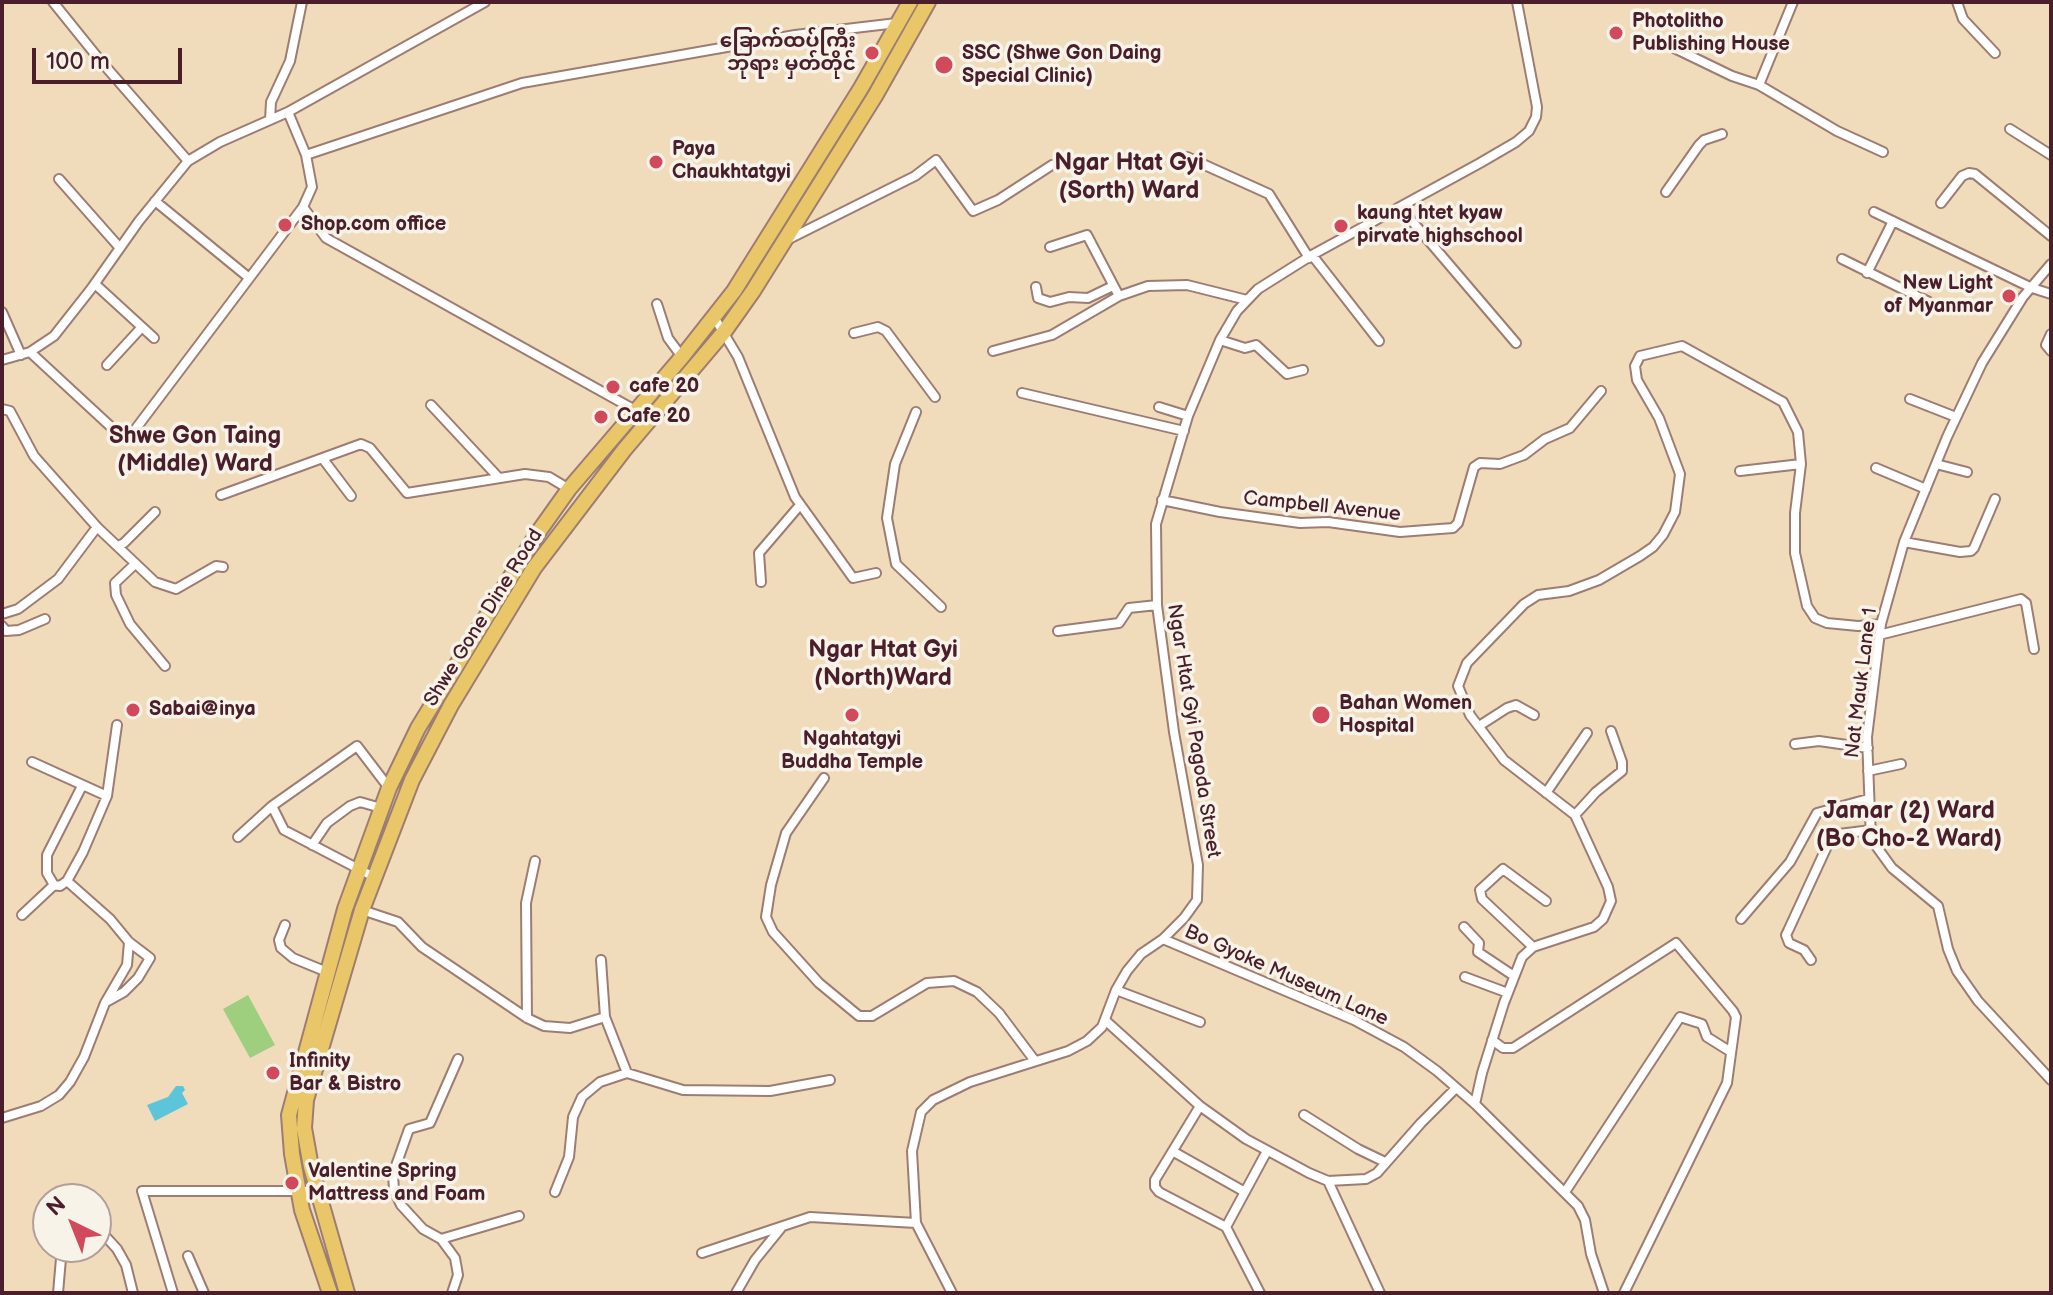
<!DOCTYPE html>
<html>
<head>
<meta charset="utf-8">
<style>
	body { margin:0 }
	#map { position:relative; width:2053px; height:1295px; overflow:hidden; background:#f0dbbb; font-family:"Balsamiq Sans",sans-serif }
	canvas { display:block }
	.frame { position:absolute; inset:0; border:4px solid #4a1f2b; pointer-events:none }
	.north { position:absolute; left:32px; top:1183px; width:80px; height:80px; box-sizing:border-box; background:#f7f3e8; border:2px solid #b29e9c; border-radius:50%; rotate:317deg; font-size:22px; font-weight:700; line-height:32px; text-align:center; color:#4a1f2b }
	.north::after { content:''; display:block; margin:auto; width:28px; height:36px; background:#d1495b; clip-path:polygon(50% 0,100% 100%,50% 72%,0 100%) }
	.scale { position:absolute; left:32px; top:48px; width:150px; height:36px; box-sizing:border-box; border:4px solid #4a1f2b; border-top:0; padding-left:10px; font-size:24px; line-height:28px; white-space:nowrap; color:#4a1f2b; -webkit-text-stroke:6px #f7f3e8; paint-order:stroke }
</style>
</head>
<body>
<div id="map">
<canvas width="2053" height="1295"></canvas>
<div class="frame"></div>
<div class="north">N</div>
<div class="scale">100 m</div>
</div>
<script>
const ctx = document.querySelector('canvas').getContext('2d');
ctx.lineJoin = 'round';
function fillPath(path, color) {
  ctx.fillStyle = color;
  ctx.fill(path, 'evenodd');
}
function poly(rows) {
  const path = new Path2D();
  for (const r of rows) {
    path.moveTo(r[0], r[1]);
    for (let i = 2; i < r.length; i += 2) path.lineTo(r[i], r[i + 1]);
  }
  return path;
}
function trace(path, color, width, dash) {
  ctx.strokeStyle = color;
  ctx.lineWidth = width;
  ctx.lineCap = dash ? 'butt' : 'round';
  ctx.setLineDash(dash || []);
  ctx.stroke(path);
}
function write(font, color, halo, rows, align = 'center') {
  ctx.font = font + ' "Balsamiq Sans","Noto Sans Myanmar",sans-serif';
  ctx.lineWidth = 7;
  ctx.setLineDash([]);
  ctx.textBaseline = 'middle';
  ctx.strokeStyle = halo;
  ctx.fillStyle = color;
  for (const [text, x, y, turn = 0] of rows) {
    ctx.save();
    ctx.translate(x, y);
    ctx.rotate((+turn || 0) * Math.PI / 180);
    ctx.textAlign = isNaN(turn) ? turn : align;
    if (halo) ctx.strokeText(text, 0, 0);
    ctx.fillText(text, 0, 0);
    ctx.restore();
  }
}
fillPath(poly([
	[248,995,275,1045,250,1058,223,1009]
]), '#9ecf7e');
fillPath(poly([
	[176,1086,183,1086,185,1090,182,1093,188,1104,155,1121,147,1105,168,1097]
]), '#5dc5da');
const street = poly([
	[53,2,99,59,188,161],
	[1957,2,1963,19,1995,53],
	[1672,47,1732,76,1759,85,1837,131,1883,152],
	[1759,85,1793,2],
	[270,120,271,102,290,61,302,2],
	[2010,129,2051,155],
	[306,155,522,83,795,35,897,23],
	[1187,157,1269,194,1309,258],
	[59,179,120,248],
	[1666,192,1699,145,1704,140,1722,134],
	[155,201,248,277],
	[1941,203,1962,176,1969,173,1975,174,2051,236],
	[303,207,326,238,635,410],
	[1400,207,1516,343],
	[1874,212,2032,288,2051,294],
	[789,239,915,176,936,160,973,211,998,200,1052,165],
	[1050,247,1087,235,1119,296],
	[1312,255,1379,341],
	[1842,259,1929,302],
	[2051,264,2023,297,1982,363,1947,437,1904,542,1881,624,1867,737,1871,839,1892,868,1938,906,1948,949,1957,971,1978,1001,2051,1080],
	[1867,273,1893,221],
	[95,284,154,338],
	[1036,287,1038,298,1050,302,1069,297,1088,298,1113,286],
	[657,304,668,338,682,357],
	[2,312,21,355],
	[714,317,738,357,795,497,853,578,876,573],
	[854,333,878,327,886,331,935,397],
	[2051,334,2046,345,2051,351],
	[1220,340,1245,348,1256,345,1287,374,1303,370],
	[993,351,1052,335,1119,296,1148,286,1187,285,1247,300],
	[30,352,123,438,131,435,303,207,312,187,306,155,288,112],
	[2,360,30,352,54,336,91,289,139,221,188,161,220,142,288,112,485,2],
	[107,365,142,327],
	[1022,393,1184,431],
	[1910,399,1956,417],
	[431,405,499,478],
	[1159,407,1188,416],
	[2,409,10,411,34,456,97,527,155,582,176,589,216,566,223,567],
	[916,412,895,464,887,518,896,564,941,607],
	[323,459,351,496],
	[1936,464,1967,472],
	[1876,468,1926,489],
	[1740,471,1801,464],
	[221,495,361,444,370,448,407,493,525,474,549,477,569,489],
	[1162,500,1220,512,1300,523,1328,522,1400,532,1453,528,1458,523,1474,467,1480,463,1500,464,1524,455,1545,439,1570,428,1601,391],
	[1904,542,1960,552,1971,551,1974,548,1995,499],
	[118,546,124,543,155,512],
	[135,564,115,583,116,595,130,624,165,666],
	[761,582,759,553,800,505],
	[2,614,18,609,58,579,97,527],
	[2,626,6,631,19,630,45,619],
	[1058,631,1119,623,1129,608,1157,605],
	[1879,635,2021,599,2026,603,2034,649],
	[1479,726,1507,708,1516,705,1534,715],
	[1795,744,1819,741,1868,748],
	[32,762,107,796],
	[1868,771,1901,764],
	[824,778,786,833,771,885,766,917,773,932,819,983,859,1016,872,1016,927,983,954,981,977,992,999,1013,1035,1061],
	[82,786,47,855,47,873,54,885,60,886,67,881,83,852,107,796,117,725],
	[1546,793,1587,733],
	[272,806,284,830,374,877],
	[1575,815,1596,792,1622,771,1622,762,1611,731],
	[238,837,272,806,357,746,389,788],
	[312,845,327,823,350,806,360,802,381,808],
	[67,881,110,919,129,942,150,958,138,978,124,992,106,1002],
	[362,910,398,922,422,947,527,1018,544,1026,570,1028,605,1017],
	[22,915,54,885],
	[1741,919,1790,862,1817,813,1868,799],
	[285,925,279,940,281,948,293,958,327,972],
	[1464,927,1479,943,1478,952,1514,976],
	[1163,939,1354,1020,1404,1047,1437,1071,1475,1104,1578,1206,1585,1220,1591,1254,1604,1293],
	[1533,947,1482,899,1480,890,1503,869,1546,901],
	[1811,960,1804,950,1789,943,1786,935,1788,931,1829,842,1839,834,1871,830],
	[1465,977,1508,993],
	[1116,990,1200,1022],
	[527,1018,526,903,535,861],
	[1106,1021,1200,1106,1246,1139,1309,1173,1328,1181,1366,1179,1377,1173,1421,1123,1456,1088],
	[1492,1040,1503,1048,1513,1048,1676,943,1733,1011,1736,1017,1727,1083,1624,1293],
	[458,1059,430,1123,409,1129,393,1174,394,1190,401,1205,423,1229,441,1239,519,1216],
	[627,1073,683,1090,770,1091,830,1080],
	[1475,1104,1482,1073,1504,1003,1522,957,1533,947,1594,927,1603,919,1611,901,1608,887,1575,815,1504,760,1470,715,1458,686,1467,663,1524,604,1538,595,1569,591,1599,580,1640,556,1653,547,1663,535,1675,512,1680,474,1659,418,1637,380,1635,366,1640,356,1682,346,1783,402,1798,432,1801,464,1795,513,1795,553,1807,606,1815,618,1827,623,1858,626,1881,624],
	[1200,1106,1155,1180,1155,1187,1159,1192,1226,1227],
	[1304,1115,1358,1149,1385,1162],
	[2,1118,41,1106,59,1095,70,1082,84,1057,105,1003,127,965,129,942],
	[1174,1152,1245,1192],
	[1328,1181,1380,1293],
	[555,1192,569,1157,573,1117,582,1097,600,1082,627,1073,605,1017,601,960],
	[1565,1192,1680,1017,1702,1024,1707,1037,1731,1052],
	[96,1226,117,1249,126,1265,133,1293],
	[1226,1227,1267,1151],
	[1226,1227,1260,1293],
	[441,1239,455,1258,458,1275,452,1293],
	[702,1253,810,1217,916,1223],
	[188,1256,204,1293],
	[58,1293,62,1247],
	[173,1293,142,1191,318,1191],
	[736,1293,755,1260,781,1228],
	[952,1293,916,1223,912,1151,921,1112,933,1100,970,1082,1068,1051,1087,1041,1102,1027,1116,990,1127,971,1141,954,1163,939,1184,918,1197,900,1198,865,1174,732,1157,605,1156,524,1188,416,1220,340,1237,311,1258,289,1312,255,1480,163,1516,142,1529,131,1536,117,1537,107,1517,2]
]);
const primary = poly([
	[330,1293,302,1210,292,1154,289,1115,345,909,389,788,418,728,537,534,569,489,682,357,734,291,861,88,910,2],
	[347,1293,311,1167,304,1128,306,1100,362,910,412,780,451,705,534,568,624,450,724,332,753,291,875,96,928,2]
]);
trace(street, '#9d7d73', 12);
trace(primary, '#9d7d73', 18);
trace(street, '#fff', 8);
trace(primary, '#e9c769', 14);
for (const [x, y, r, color] of [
	[1616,33,8,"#d1495b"],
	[872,53,8,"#d1495b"],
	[944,65,10,"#d1495b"],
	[656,162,8,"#d1495b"],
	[285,225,8,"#d1495b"],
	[1341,226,8,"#d1495b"],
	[2009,296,8,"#d1495b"],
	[613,387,8,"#d1495b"],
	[601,417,8,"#d1495b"],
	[133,710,8,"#d1495b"],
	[852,715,8,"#d1495b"],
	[1321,715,10,"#d1495b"],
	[273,1073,8,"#d1495b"],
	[292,1183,8,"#d1495b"]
]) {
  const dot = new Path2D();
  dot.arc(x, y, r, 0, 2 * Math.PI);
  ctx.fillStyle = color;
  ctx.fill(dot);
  trace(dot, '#f7f3e8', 3);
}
write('bold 20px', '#4a1f2b', '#f7f3e8', [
	["Photolitho",1632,22],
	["Publishing House",1632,45],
	["ခြောက်ထပ်ကြီး",856,42,"right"],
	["ဘုရား မှတ်တိုင်",856,65,"right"],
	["SSC (Shwe Gon Daing",962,54],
	["Special Clinic)",962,77],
	["Paya",672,150],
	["Chaukhtatgyi",672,173],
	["kaung htet kyaw",1357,214],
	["pirvate highschool",1357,237],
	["Shop.com office",301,225],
	["New Light",1993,284,"right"],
	["of Myanmar",1993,307,"right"],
	["cafe 20",629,387],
	["Cafe 20",617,417],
	["Bahan Women",1339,704],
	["Hospital",1339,727],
	["Sabai@inya",149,710],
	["Ngahtatgyi",852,740,"center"],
	["Buddha Temple",852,763,"center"],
	["Infinity",289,1062],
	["Bar & Bistro",289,1085],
	["Valentine Spring",308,1172],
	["Mattress and Foam",308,1195]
], 'left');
write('20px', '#4a1f2b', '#f7f3e8', [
	["Campbell Avenue",1322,507,6],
	["Shwe Gone Dine Road",484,618,-58],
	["Nat Mauk Lane 1",1862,683,-83],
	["Ngar Htat Gyi Pagoda Street",1193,731,81],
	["Bo Gyoke Museum Lane",1286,976,24]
]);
write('bold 24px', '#4a1f2b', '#f7f3e8', [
	["Ngar Htat Gyi",1129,164],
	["(Sorth) Ward",1129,192],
	["Shwe Gon Taing",195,437],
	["(Middle) Ward",195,465],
	["Ngar Htat Gyi",883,651],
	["(North)Ward",883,679],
	["Jamar (2) Ward",1909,812],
	["(Bo Cho-2 Ward)",1909,840]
]);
</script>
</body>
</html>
